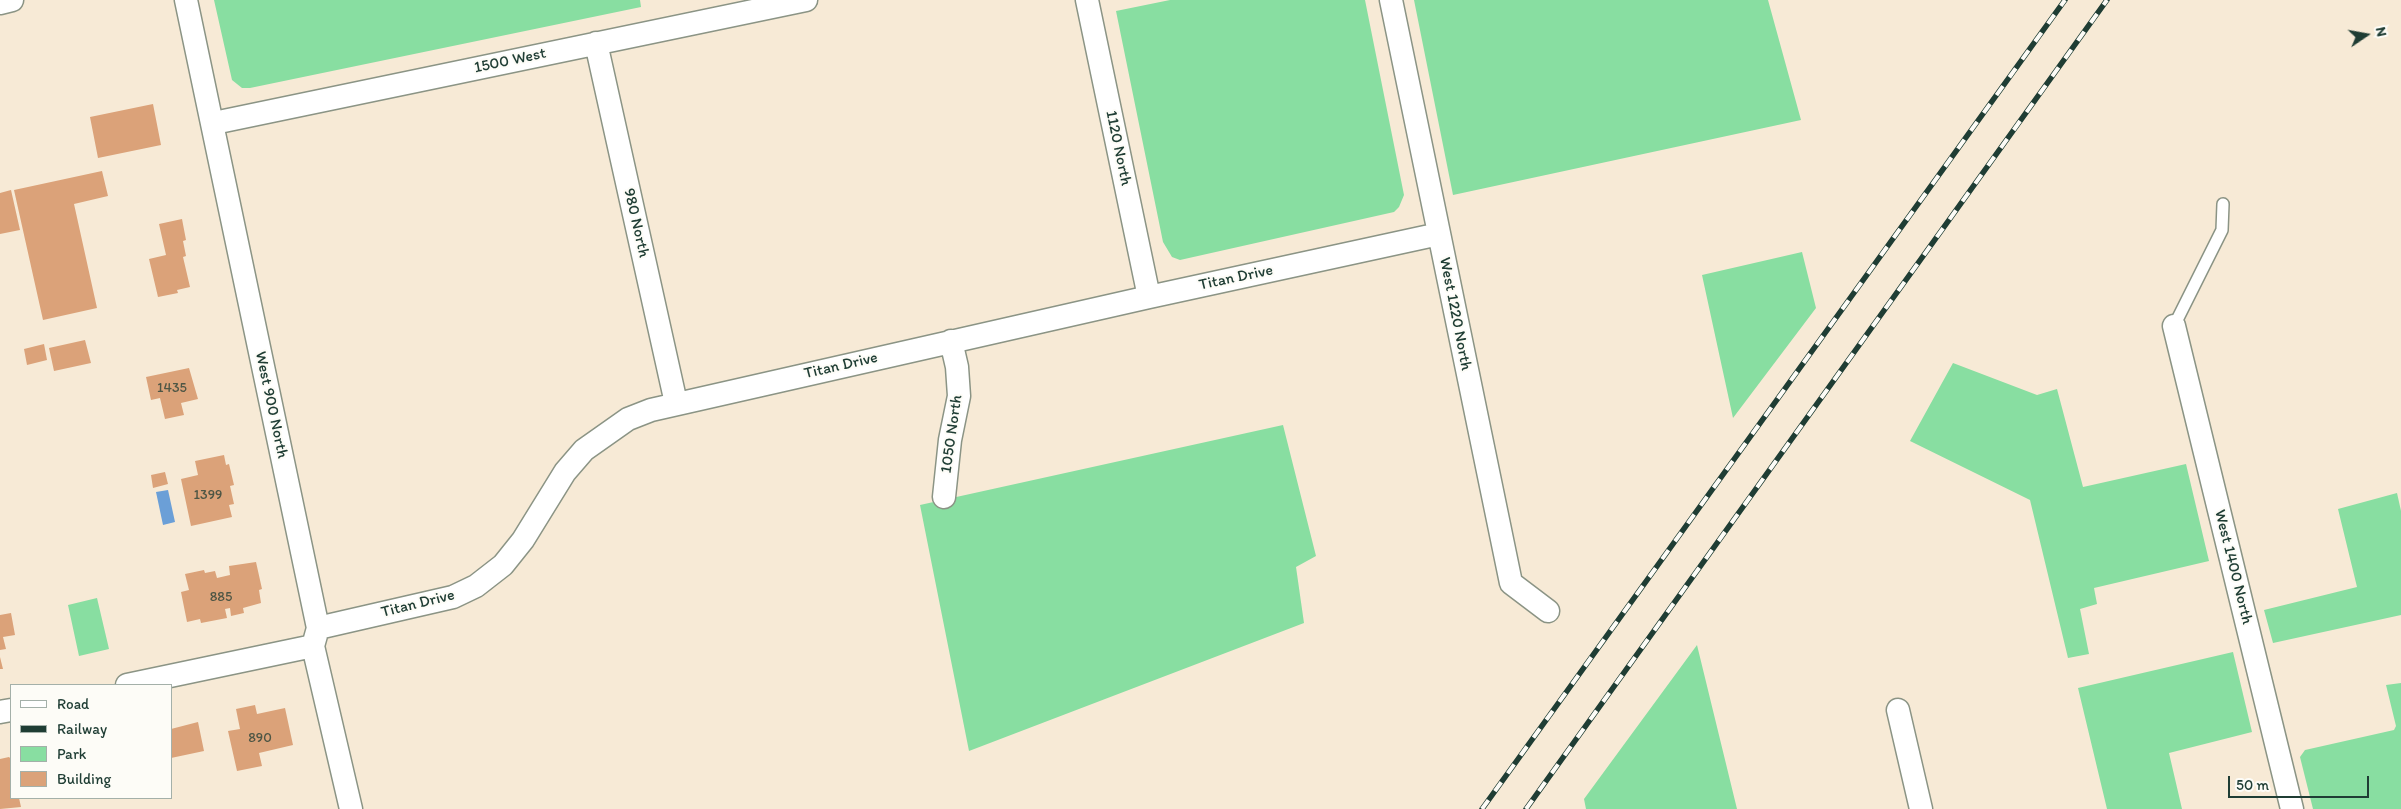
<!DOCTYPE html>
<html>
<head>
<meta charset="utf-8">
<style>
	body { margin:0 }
	#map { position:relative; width:2401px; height:809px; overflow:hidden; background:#f7ead6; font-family:Itim,sans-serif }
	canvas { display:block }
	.legend { position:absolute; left:10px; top:684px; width:162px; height:115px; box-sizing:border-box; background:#fdfcf7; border:1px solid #a4b0a9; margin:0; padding:6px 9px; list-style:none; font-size:15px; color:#1f3d34 }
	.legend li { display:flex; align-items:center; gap:10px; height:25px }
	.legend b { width:25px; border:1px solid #a4b0a9 }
	.north { position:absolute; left:2341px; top:10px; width:50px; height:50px; -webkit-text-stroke:4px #fdfcf7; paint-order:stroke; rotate:78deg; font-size:14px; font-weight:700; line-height:20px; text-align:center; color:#1f3d34 }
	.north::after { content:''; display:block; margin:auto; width:18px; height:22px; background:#1f3d34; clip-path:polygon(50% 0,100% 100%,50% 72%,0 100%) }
	.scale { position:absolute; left:2228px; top:776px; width:141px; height:22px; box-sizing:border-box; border:2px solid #1f3d34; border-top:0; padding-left:6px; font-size:15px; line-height:18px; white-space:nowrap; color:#1f3d34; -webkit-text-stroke:4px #fdfcf7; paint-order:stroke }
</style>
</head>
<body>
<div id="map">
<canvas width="2401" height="809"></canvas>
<ul class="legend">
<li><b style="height:6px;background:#fff"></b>Road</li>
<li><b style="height:6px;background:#1f3d34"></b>Railway</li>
<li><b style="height:14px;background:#88dea1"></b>Park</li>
<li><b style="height:14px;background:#dba279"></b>Building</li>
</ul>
<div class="north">N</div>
<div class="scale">50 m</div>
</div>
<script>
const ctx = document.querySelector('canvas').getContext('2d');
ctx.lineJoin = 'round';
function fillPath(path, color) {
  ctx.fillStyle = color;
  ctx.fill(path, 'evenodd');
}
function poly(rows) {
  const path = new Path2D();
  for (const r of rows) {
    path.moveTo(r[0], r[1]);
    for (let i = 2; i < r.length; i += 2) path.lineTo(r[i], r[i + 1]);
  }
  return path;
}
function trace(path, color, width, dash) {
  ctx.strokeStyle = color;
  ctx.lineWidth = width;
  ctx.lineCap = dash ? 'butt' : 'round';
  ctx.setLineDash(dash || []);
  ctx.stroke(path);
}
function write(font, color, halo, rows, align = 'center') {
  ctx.font = font + ' Itim,sans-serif';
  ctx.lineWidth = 4;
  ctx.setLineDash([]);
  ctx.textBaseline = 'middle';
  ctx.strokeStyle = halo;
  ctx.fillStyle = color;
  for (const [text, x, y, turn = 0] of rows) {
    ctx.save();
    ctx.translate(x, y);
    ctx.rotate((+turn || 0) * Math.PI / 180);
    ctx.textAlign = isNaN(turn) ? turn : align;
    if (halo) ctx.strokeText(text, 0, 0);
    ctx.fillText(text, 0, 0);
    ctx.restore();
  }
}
fillPath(poly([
	[214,0,640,0,641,7,250,88,242,88,232,80],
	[1170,0,1365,0,1404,195,1399,207,1394,212,1180,260,1172,257,1163,242,1116,11],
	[1414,0,1768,0,1801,120,1453,195],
	[1802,252,1816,308,1733,418,1702,275],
	[1953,363,2037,395,2057,389,2083,487,2186,464,2209,561,2094,588,2097,604,2080,609,2089,654,2068,658,2030,500,1910,441],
	[1283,425,1316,556,1296,567,1304,623,969,751,920,505],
	[2397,493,2401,511,2401,615,2273,643,2264,610,2357,587,2338,509],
	[97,598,109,649,79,656,68,605],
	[1697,645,1737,809,1586,809,1584,799],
	[2233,652,2252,732,2169,753,2182,809,2107,809,2078,688],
	[2401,683,2401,809,2313,809,2300,757,2305,750,2394,730,2396,726,2386,685]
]), '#88dea1');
fillPath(poly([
	[168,490,175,522,163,525,156,492]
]), '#6b9fd7');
fillPath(poly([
	[153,104,161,145,98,158,90,117],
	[102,171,108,196,74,204,97,308,43,320,14,190],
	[11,190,20,230,0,234,0,193],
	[182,219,186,240,183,241,186,256,183,257,190,287,177,290,178,293,158,297,149,259,166,255,159,224],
	[85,340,91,363,54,371,49,348],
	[44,344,47,360,27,365,24,349],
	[189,368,198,399,181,403,184,415,165,419,160,398,151,400,146,377],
	[224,455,226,465,229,464,234,485,230,486,234,504,229,505,232,517,191,526,181,479,198,475,195,461],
	[165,472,168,484,153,488,151,475],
	[256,562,262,589,259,590,261,603,243,608,244,613,231,616,230,608,225,609,227,618,201,623,200,619,187,622,181,592,189,590,185,574,204,570,205,573,215,571,217,578,230,575,229,566],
	[11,613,15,635,3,637,6,649,0,650,0,615],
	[0,657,3,669,0,669],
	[255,705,257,714,285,708,293,745,259,753,262,766,237,771,228,731,240,729,236,709],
	[198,722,204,751,171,758,171,729],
	[9,757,11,759,11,798,19,798,21,807,0,809,0,759]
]), '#dba279');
const service = poly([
	[2174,326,2222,230,2223,204]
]);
const minor = poly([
	[186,0,318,628,313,646,351,809],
	[1087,0,1149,297],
	[1391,0,1511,583,1548,611],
	[0,3,12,0],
	[596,43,676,403],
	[214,123,806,0],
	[2174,326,2292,809],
	[944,497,950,440,959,396,957,367,951,341],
	[318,628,453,597,476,586,503,565,523,540,565,472,584,450,628,419,651,410,1149,297,1439,234],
	[127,685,313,646],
	[1898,710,1921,809],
	[0,712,11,710]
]);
trace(service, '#8b9485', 14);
trace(minor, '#8b9485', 25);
trace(service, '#fff', 11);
trace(minor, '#fff', 22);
const rail = poly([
	[1482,809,2065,0],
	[1526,809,2107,0]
]);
trace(rail, '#1f3d34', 5.5);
trace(rail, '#fdfcf7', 4, [11]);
write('14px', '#4e5645', null, [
	["1435",172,388],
	["1399",208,495],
	["885",221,597],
	["890",260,738]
]);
write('16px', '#1f3d34', '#fdfcf7', [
	["1500 West",510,61,-12],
	["1120 North",1118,148,78],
	["980 North",636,223,77],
	["Titan Drive",1236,278,-12],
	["West 1220 North",1455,314,79],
	["Titan Drive",841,366,-13],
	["West 900 North",271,405,78],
	["1050 North",952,434,-82],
	["West 1400 North",2233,567,76],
	["Titan Drive",418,604,-14]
]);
</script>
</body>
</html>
